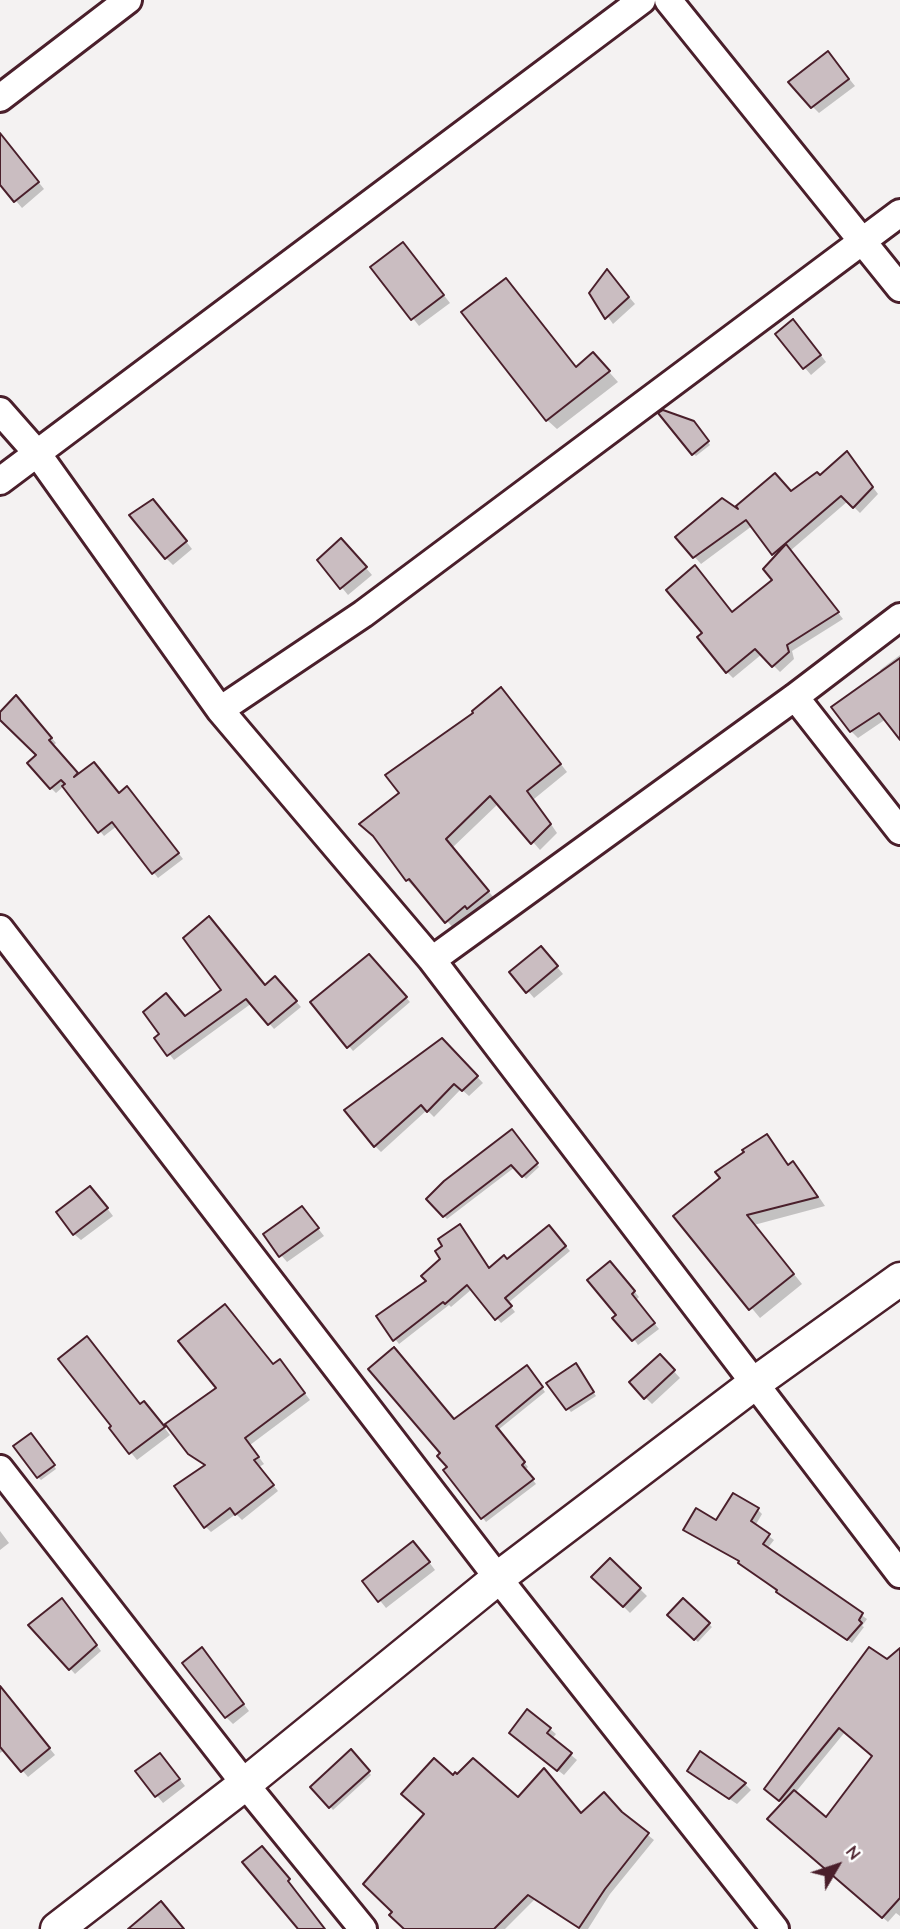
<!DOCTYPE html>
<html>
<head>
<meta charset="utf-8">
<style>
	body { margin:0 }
	#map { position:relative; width:900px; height:1929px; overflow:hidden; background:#f4f2f2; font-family:"Comic Neue",sans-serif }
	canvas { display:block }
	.north { position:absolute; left:802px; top:1831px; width:70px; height:70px; -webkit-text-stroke:5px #fff; paint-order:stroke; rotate:51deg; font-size:19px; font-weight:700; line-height:28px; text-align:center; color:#4a1f2b }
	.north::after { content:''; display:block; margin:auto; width:24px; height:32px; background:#4a1f2b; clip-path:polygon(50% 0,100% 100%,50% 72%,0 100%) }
</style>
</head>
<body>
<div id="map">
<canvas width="900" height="1929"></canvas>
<div class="north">N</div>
</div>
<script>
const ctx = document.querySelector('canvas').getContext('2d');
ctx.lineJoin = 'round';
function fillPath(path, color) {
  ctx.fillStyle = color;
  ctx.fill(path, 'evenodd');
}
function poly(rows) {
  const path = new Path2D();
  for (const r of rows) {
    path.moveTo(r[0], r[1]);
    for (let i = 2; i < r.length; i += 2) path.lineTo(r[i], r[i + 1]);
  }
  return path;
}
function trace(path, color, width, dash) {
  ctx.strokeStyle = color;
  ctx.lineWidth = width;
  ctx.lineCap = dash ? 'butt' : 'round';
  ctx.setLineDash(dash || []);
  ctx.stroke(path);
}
fillPath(poly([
	[828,53,855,86,819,113,813,107],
	[0,134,44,189,22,208,0,182],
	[409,251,450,303,419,326,373,267],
	[613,278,635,304,613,324,591,293],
	[506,281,577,368,602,364,618,382,557,429,547,420],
	[800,328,826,362,811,375,777,335],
	[697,427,710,445,696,456,693,453],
	[847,453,878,494,860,513,848,501,790,551,843,619,792,651,794,659,780,672,762,654,733,678,727,672,733,614,774,580,776,557,752,526,701,564,677,537,744,516,792,493,820,477],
	[160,508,192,549,173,565,166,558],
	[348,547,372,575,348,595,319,560],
	[900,655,900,737,886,719,858,738,851,731,882,673,880,670],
	[509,697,567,772,534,799,557,833,540,850,499,803,452,848,495,899,476,915,474,913,454,929,417,886,415,888,407,880,402,793],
	[21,702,56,743,53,746,79,776,119,794,132,793,183,859,158,878,117,826,104,836,64,786,56,793,51,788,38,755,0,717,0,715],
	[547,955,563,974,534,998,528,991],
	[374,961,410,1002,353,1051,313,1002],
	[280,983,301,1007,274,1029,252,1003,174,1060,157,1038,223,990,265,987],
	[442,1040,483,1083,469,1096,461,1089,434,1117,427,1110,381,1152,375,1146],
	[515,1134,539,1167,526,1179,515,1167,447,1219,428,1199],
	[767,1136,790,1166,793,1163,802,1172,825,1206,754,1225,802,1284,760,1318,675,1216,723,1178],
	[97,1195,113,1216,81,1240,74,1234],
	[302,1208,324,1236,287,1262,281,1255],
	[553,1232,570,1251,508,1303,515,1312,501,1323,472,1289,451,1307,449,1305,399,1344,378,1317,507,1261],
	[615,1268,639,1297,636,1300,659,1329,638,1345,618,1315],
	[94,1345,141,1405,151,1410,170,1435,137,1460,111,1428,114,1426],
	[660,1356,680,1378,652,1404,645,1397],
	[273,1366,285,1367,310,1400,250,1445,264,1464,259,1467,278,1491,242,1520,236,1514,211,1532,205,1526,206,1466,189,1452],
	[578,1368,596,1396,571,1412,548,1384],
	[530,1371,545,1392,498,1430,528,1467,525,1470,536,1484,486,1522,446,1470,449,1467,443,1453,454,1421],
	[34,1438,56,1469,41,1480,38,1477],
	[758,1510,762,1514,755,1526,774,1540,767,1549,867,1619,862,1626,864,1627,852,1643,782,1596,740,1562,685,1529],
	[0,1531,9,1543,0,1550],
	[420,1550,435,1570,386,1608,365,1582],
	[610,1560,647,1596,630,1613,594,1577],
	[683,1601,712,1627,698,1642,669,1615],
	[66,1605,101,1651,75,1674,31,1625],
	[202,1649,249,1711,233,1724,226,1717],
	[900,1656,900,1916,896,1913,888,1922,775,1824,784,1804,771,1794,887,1661],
	[845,1732,874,1756,827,1819,795,1793],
	[0,1687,55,1755,28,1777,5,1750,0,1753],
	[527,1711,550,1729,556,1734,552,1739,577,1760,564,1775,516,1738],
	[351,1752,371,1775,333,1810,313,1787],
	[700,1754,745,1784,751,1790,737,1804,696,1777,689,1770],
	[166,1762,185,1786,163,1803,138,1772],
	[453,1778,519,1800,582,1815,623,1815,654,1840,610,1894,588,1929,580,1929,535,1899,505,1929,406,1929,426,1815]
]), '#0003');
const building = poly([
	[828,51,849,79,811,108,788,82,828,51],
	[0,133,39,182,14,202,0,185,0,133],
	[403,242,444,295,411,320,370,267,403,242],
	[607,269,629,297,605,319,589,293,607,269],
	[506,278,576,367,593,352,610,371,546,421,461,312,506,278],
	[793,319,821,355,803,369,775,334,793,319],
	[663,410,694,421,709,441,692,455,658,413,663,410],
	[847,451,873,487,853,508,841,496,772,555,746,520,693,558,675,537,722,498,738,509,736,506,775,473,791,491,817,472,820,475,847,451],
	[153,499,187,541,165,559,129,515,153,499],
	[341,538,367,567,340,589,317,560,341,538],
	[786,544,839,612,787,645,789,652,772,667,755,649,726,673,697,637,702,633,666,590,695,565,732,612,772,580,763,569,786,544],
	[900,658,900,740,879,713,850,732,831,707,900,658],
	[501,687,561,764,527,791,551,824,531,844,490,796,446,839,489,891,467,909,465,906,445,923,409,879,406,881,373,836,359,824,399,793,385,775,473,713,472,711,501,687],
	[16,695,52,738,49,740,78,773,74,777,94,762,119,793,127,786,179,853,152,874,112,822,98,833,62,786,65,784,61,780,50,789,27,763,36,755,0,720,0,712,16,695],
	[209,916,265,985,275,976,297,1001,268,1025,246,999,167,1056,154,1038,159,1034,143,1012,166,993,185,1016,221,990,183,938,209,916],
	[541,946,558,966,526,993,509,972,541,946],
	[369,954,407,997,347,1048,310,1002,369,954],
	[442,1038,478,1076,462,1091,454,1084,427,1112,421,1105,374,1147,344,1110,442,1038],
	[512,1129,538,1163,522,1177,511,1165,443,1217,426,1199,444,1181,512,1129],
	[767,1134,788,1165,793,1161,818,1197,747,1215,794,1274,749,1310,673,1216,720,1178,715,1172,744,1152,742,1150,767,1134],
	[90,1186,108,1208,73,1235,56,1212,90,1186],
	[302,1206,319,1228,279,1257,263,1234,302,1206],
	[460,1224,489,1268,504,1255,507,1259,549,1225,566,1246,505,1298,512,1306,495,1320,467,1285,445,1304,443,1302,393,1341,376,1316,426,1281,421,1276,440,1259,435,1251,442,1246,438,1239,460,1224],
	[610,1261,635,1291,632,1294,655,1323,632,1341,612,1318,616,1315,587,1280,610,1261],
	[225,1304,273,1364,280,1359,305,1393,245,1438,259,1457,254,1460,274,1485,235,1515,230,1508,204,1528,174,1486,205,1465,188,1454,165,1424,216,1388,178,1341,225,1304],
	[87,1336,140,1404,144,1401,165,1427,129,1454,109,1428,111,1426,58,1359,87,1336],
	[394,1347,454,1419,527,1365,543,1387,496,1426,525,1462,522,1465,534,1479,481,1519,443,1470,447,1467,437,1456,440,1453,368,1369,394,1347],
	[660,1354,675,1370,644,1399,629,1382,660,1354],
	[576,1363,594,1392,566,1410,546,1383,576,1363],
	[31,1433,55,1465,37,1478,13,1446,31,1433],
	[733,1493,759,1508,751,1521,770,1534,763,1544,863,1613,859,1620,862,1623,847,1640,776,1592,777,1590,738,1563,739,1561,683,1530,696,1508,716,1520,733,1493],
	[413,1541,430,1562,378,1602,362,1581,413,1541],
	[610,1558,641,1588,623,1607,591,1577,610,1558],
	[62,1598,97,1645,69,1670,28,1625,62,1598],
	[683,1598,710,1623,694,1640,667,1615,683,1598],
	[202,1647,244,1704,225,1718,182,1663,202,1647],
	[869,1647,887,1659,900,1648,900,1898,882,1918,767,1819,794,1790,826,1817,872,1756,839,1728,779,1801,764,1789,869,1647],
	[0,1686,50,1748,21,1772,0,1747,0,1686],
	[527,1709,551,1728,547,1733,572,1753,557,1771,509,1733,527,1709],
	[351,1749,370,1771,329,1808,310,1787,351,1749],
	[700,1751,746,1783,729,1799,687,1771,700,1751],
	[160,1753,180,1779,155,1797,135,1771,160,1753],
	[434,1758,453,1775,455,1772,457,1774,473,1758,518,1797,544,1768,581,1813,604,1792,622,1812,649,1833,605,1889,579,1928,528,1895,494,1929,404,1929,389,1915,392,1912,363,1884,424,1814,401,1794,434,1758],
	[262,1846,290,1879,288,1881,325,1929,298,1929,242,1862,262,1846],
	[161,1901,184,1929,128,1929,161,1901]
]);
fillPath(building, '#cabdc1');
trace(building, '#4a1f2b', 2);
const minor = poly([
	[668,0,900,288],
	[0,98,128,0],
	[0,411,37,453,220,710,432,960,900,1574],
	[0,481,642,0],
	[795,697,900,831],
	[220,710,363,614,900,213],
	[0,929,498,1578,775,1929],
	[432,960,795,697,900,617],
	[0,1469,245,1784,363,1929]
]);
const tertiary = poly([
	[57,1929,245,1784,498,1578,755,1383,900,1279]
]);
trace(minor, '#4a1f2b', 32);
trace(tertiary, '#4a1f2b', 37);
trace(minor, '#fff', 26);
trace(tertiary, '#fff', 32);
</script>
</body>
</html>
